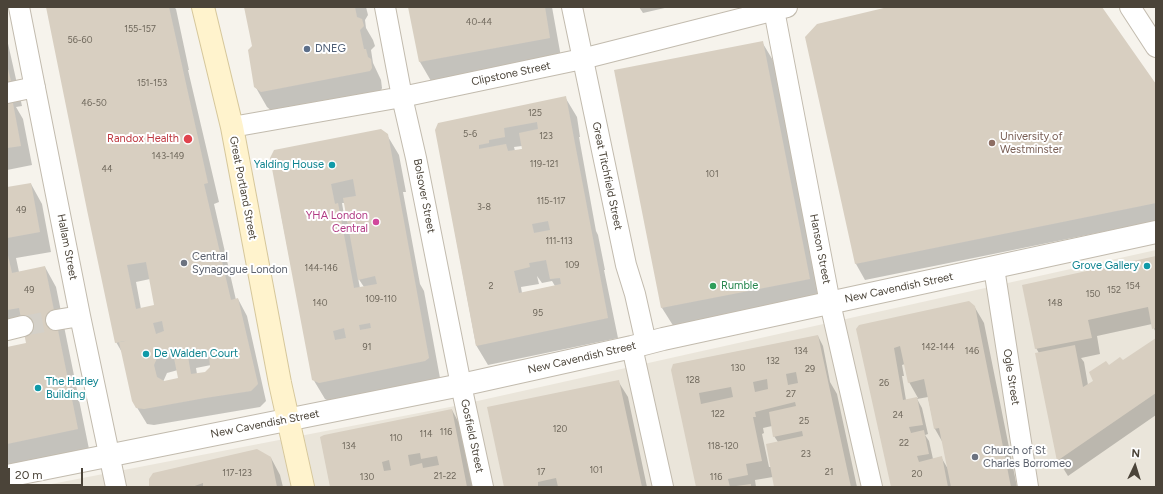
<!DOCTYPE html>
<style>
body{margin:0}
#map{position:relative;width:1163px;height:494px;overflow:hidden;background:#f6f3ec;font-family:Figtree,sans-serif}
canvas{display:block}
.frame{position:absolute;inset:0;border:8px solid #4b4439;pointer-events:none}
.north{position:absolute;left:1115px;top:446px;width:40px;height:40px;-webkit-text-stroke:3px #fff;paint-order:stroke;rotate:4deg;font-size:11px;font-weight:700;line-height:16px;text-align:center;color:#4b4439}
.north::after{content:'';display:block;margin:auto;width:14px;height:18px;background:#4b4439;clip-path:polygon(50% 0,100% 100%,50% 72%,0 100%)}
.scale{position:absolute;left:8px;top:468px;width:75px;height:18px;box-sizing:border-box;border:2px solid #4b4439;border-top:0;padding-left:5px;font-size:12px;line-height:14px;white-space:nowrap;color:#4b4439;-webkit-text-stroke:3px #fff;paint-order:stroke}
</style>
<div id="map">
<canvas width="1163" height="494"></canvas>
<div class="frame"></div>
<div class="north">N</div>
<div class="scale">20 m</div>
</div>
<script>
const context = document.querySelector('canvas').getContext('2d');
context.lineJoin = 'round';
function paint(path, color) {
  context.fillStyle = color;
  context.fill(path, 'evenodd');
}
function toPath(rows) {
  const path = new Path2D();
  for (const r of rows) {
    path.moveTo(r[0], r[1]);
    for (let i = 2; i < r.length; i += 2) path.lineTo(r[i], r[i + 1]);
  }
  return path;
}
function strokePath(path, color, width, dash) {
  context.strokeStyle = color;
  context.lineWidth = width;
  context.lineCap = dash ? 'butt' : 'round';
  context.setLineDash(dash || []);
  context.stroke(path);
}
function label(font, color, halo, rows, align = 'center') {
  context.font = font + ' Figtree,sans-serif';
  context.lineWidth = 4;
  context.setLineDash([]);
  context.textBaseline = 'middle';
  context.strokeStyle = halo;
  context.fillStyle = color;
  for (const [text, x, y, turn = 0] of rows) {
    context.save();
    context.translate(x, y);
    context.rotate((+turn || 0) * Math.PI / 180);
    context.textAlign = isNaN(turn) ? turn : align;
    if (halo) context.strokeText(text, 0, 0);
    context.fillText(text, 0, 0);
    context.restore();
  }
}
paint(toPath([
 [1156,250,1156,487,36,487,455,406]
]), '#eae5da');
paint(toPath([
 [47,7,174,7,176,9,189,70,188,70,219,202,214,204,236,300,238,299,247,316,266,401,260,407,154,425,147,424,133,401,123,354,116,342],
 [150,279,156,306,141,309,136,282],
 [211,365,211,367,205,373,197,374,196,368],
 [178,370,180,379,163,382,167,373],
 [245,7,366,7,368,15,365,20,366,28,373,40,375,46,371,50,373,63,381,80,382,88,381,91,273,112,267,107,255,86,253,46],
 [410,7,552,7,561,57,431,81,420,62],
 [639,7,669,7,643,13],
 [892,7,1101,7,1156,85,1156,221,865,280,856,264,806,37],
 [7,39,22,106,16,107,23,119,32,165,7,170],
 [762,42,774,62,821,298,674,327,662,308],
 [565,97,577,117,580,137,579,137,596,231,598,235,605,270,604,270,618,338,488,365,476,345,436,130],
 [522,146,523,149,515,151,514,147],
 [537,276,542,283,552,281,555,286,522,293,521,287,539,284],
 [387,135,399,155,406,192,403,192,420,284,424,291,440,378,331,402,325,399,313,379,281,214],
 [342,203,345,203,348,223,344,215],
 [358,278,364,287,360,288],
 [31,184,42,204,51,252,16,258,19,272,45,267,56,287,89,449,7,466,7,348,28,344,25,329,7,332,7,188],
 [1156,257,1156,333,1152,324,1097,336,1100,354,1081,358,1084,362,1088,385,1094,381,1108,366,1123,362,1156,339,1156,415,1068,476,1058,460,1037,354,1039,353,1036,348],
 [974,306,984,323,1017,487,892,487,857,329],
 [905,364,909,382,918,398,906,400,902,376,904,376,902,365],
 [928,397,935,429,943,443,948,469,941,457,933,459,929,441,925,435,928,434,922,408,917,399],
 [818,336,823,346,830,382,837,394,857,487,775,487,773,477,755,480,756,487,698,487,672,370],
 [772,426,774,436,778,442,771,467,769,467,762,434,764,433,763,428],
 [618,381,628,397,647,487,505,487],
 [452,410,461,427,473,487,331,487],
 [271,458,280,475,283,487,151,487]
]), '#0003');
paint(toPath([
 [46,7,169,7,208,183,204,184,231,300,238,298,258,384,251,391,205,398,144,409,136,408,132,401,119,342,130,340,115,343,87,210],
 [146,262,154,305,136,309,127,265],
 [162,321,164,331,156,334,153,323],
 [201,349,209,355,210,367,205,372,191,374,187,351],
 [173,353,178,378,164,381,157,377,154,365,158,356],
 [244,7,355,7,357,17,362,19,364,26,360,30,364,49,366,49,368,57,371,59,372,68,370,71,261,92,254,87,248,50,252,46],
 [408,7,545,7,550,38,419,62],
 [888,7,1102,7,1156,84,1156,203,855,264,805,37,817,24],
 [763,41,810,279,661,308,614,70],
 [7,65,13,89,7,90],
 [566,96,608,318,476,346,435,130,438,123],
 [537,122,538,129,519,133,522,149,508,151,506,144,479,149,479,145,489,143,489,140,505,137,504,128],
 [548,221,550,230,534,233,532,224],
 [546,260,550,279,560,278,561,284,519,293,514,271,530,267,529,263],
 [12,98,21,146,7,148,7,99],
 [381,129,388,134,429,358,425,361,319,383,312,380,270,158,274,150],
 [353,179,356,196,343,198,358,280,375,276,377,284,354,288,338,203,335,204,331,184],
 [370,323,371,328,360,330,359,325],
 [344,328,346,338,335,340,333,331],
 [31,183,40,232,7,238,7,187],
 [7,251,12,273,45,266,78,429,7,444,7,347,26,343,19,308,7,310],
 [1156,256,1156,328,1152,329,1148,307,1088,320,1092,338,1035,349,1022,285],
 [969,301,975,306,1011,487,951,487,939,428,934,429,924,379,908,383,900,346,894,348,903,400,917,397,923,425,909,427,911,433,924,430,929,454,917,456,919,462,942,456,948,487,891,487,856,329,859,325],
 [818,335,851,487,774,487,766,444,803,436,802,431,773,437,769,412,796,406,795,402,755,412,756,417,753,417,762,461,746,464,748,475,728,479,730,487,696,487,671,370,673,364],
 [796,372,798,383,788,385,786,374],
 [767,379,768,389,755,392,753,382],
 [731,387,733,397,701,404,699,393],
 [1156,338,1156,393,1057,461,1035,353,1075,345,1083,387,1093,381,1089,372,1106,361,1109,365,1120,357,1123,360],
 [619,380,642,487,558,487,556,478,538,482,538,487,504,487,487,407],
 [452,409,467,487,330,487,320,437,324,435],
 [420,453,421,459,437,456,439,465,423,468,422,463,410,466,408,455],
 [389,460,391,470,384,471,382,462],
 [257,449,271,457,277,487,203,487,203,483,192,487,149,487,149,479,153,473],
 [751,484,751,487,736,487,736,486]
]), '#d8cfc1');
strokePath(toPath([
 [23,326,56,320]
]), '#d4d0c8', 20, [20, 10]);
const minor = toPath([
 [19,7,80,316,116,487],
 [385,7,402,97,416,158,461,385,483,487],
 [572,7,626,265,635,294,646,343],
 [1130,7,1156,47],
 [774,10,830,303,872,487],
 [7,93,35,87],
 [232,127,402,97,582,59,787,7],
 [994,268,1028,487],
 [56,320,80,316],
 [7,330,23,326],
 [632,347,663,487]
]);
const tertiary = toPath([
 [7,476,461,385,632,347,663,339,1156,232]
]);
const secondary = toPath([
 [203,7,232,127,280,383,303,487]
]);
strokePath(minor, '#c2bbae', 22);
strokePath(tertiary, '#c2bbae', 24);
strokePath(secondary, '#d6c79b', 24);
strokePath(minor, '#fff', 20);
strokePath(tertiary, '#fff', 22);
strokePath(secondary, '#fff3cd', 22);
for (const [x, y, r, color] of [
 [307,49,4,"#5c6f8a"],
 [188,139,5,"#e0444e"],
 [992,143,4,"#8d6e63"],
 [332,165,4,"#0f9aa8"],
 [376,222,4,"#d1479c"],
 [184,263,4,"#6b7280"],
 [1147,266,4,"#0f9aa8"],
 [713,286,4,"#2e9e5b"],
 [146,354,4,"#0f9aa8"],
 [38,388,4,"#0f9aa8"],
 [975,457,4,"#6b7280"]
]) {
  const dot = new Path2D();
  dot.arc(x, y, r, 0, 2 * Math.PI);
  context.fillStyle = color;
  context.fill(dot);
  strokePath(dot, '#fff', 1.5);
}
label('9px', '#6e675b', null, [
 ["40-44",479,22],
 ["155-157",140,29],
 ["56-60",80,40],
 ["151-153",152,83],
 ["46-50",94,103],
 ["125",535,113],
 ["5-6",470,134],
 ["123",546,136],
 ["143-149",168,156],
 ["119-121",544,164],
 ["44",107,169],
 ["101",712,174],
 ["115-117",551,201],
 ["3-8",484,207],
 ["49",21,210],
 ["111-113",559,241],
 ["109",572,265],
 ["144-146",321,268],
 ["2",491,286],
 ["154",1133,286],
 ["49",29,290],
 ["152",1114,290],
 ["150",1093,294],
 ["109-110",381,299],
 ["140",320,303],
 ["148",1055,303],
 ["95",538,313],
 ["91",367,347],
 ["142-144",938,347],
 ["134",801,351],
 ["146",972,351],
 ["132",773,361],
 ["130",738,368],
 ["29",810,369],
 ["128",693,380],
 ["26",884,383],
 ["27",791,394],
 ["122",718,414],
 ["24",898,415],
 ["25",804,421],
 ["120",560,429],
 ["116",446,432],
 ["114",426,434],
 ["110",396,438],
 ["22",904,443],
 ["134",349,446],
 ["118-120",723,446],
 ["23",806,454],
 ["101",596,470],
 ["17",541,472],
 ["21",829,472],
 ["117-123",237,473],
 ["20",917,474],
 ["21-22",445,476],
 ["130",367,477],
 ["116",716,477]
]);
label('11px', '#4e5e75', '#fff', [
 ["DNEG",315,49]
], 'left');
label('11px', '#4b4439', '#fff', [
 ["Clipstone Street",511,74,-12],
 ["Great Titchfield Street",607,176,78],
 ["Great Portland Street",243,188,79],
 ["Bolsover Street",424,196,79],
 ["Hallam Street",67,247,79],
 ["Hanson Street",820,249,79],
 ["New Cavendish Street",899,288,-12],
 ["New Cavendish Street",582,358,-13],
 ["Ogle Street",1011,377,81],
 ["New Cavendish Street",265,424,-11],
 ["Gosfield Street",472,436,78]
]);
label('11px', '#785e54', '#fff', [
 ["University of",1000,137],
 ["Westminster",1000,150]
], 'left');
label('11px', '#be3a42', '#fff', [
 ["Randox Health",179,139]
], 'right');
label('11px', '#0d838f', '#fff', [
 ["Yalding House",324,165],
 ["Grove Gallery",1139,266],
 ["De Walden Court",154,354,"left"],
 ["The Harley",46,382,"left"],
 ["Building",46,395,"left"]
], 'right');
label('11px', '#b23c85', '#fff', [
 ["YHA London",368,216],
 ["Central",368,229]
], 'right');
label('11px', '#5b616d', '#fff', [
 ["Central",192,257],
 ["Synagogue London",192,270],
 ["Church of St",983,451],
 ["Charles Borromeo",983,464]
], 'left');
label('11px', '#27864d', '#fff', [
 ["Rumble",721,286]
], 'left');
</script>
